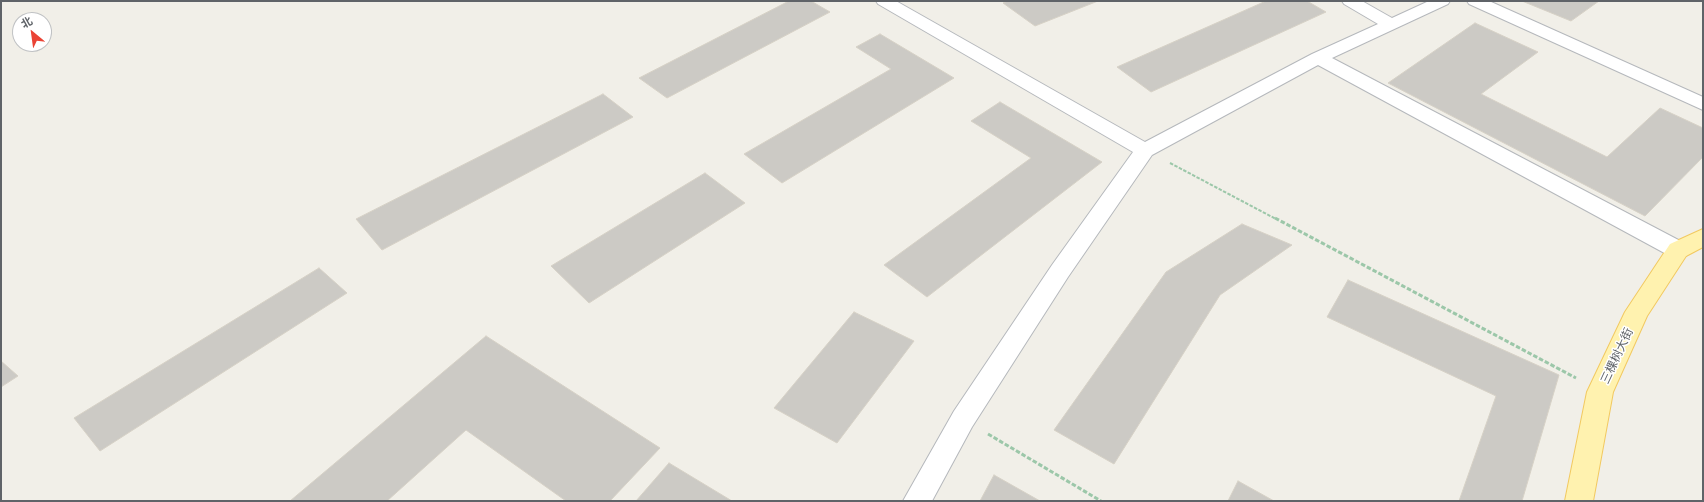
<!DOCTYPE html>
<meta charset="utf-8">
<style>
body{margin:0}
#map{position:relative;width:1704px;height:502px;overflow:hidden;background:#f1efe8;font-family:"Public Sans","Noto Sans SC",sans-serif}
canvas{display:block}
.frame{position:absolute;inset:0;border:2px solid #5f6368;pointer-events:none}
.north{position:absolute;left:12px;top:12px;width:40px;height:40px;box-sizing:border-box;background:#fff;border:1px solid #bfc1c3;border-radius:50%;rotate:331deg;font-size:11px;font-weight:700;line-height:16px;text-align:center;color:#5f6368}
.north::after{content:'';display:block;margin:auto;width:14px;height:18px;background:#ea4335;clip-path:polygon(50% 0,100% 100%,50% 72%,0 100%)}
</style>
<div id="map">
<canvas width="1704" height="502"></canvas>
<div class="frame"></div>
<div class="north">北</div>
</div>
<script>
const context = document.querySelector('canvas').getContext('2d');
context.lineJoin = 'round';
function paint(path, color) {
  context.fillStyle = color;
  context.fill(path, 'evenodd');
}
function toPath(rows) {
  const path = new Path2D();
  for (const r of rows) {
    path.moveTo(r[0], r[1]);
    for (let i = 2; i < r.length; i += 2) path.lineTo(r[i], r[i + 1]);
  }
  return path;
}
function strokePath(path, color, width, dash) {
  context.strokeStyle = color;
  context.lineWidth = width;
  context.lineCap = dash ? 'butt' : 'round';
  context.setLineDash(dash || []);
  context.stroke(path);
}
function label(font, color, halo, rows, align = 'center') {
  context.font = font + ' "Public Sans","Noto Sans SC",sans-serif';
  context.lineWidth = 3;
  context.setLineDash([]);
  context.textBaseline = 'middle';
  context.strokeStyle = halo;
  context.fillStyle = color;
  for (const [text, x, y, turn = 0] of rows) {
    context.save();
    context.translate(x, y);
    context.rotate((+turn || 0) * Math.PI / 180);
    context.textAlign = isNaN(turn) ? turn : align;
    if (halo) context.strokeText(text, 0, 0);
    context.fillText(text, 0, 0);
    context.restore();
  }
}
const building = toPath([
 [789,1,811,1,830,12,667,98,639,78,789,1],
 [1008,1,1098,1,1035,26,1003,3,1008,1],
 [1266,1,1307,1,1326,12,1151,92,1117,67,1266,1],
 [1522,1,1599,1,1571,21,1522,1],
 [1475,23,1538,52,1481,94,1607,157,1660,108,1703,128,1703,157,1645,216,1388,83,1475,23],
 [880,34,954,78,782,183,744,154,891,69,856,47,880,34],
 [603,94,633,117,382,250,356,219,603,94],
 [1000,102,1102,162,927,297,884,265,1031,158,971,121,1000,102],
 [705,173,745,203,589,303,551,266,705,173],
 [1242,224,1292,245,1220,295,1114,464,1054,430,1166,272,1242,224],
 [319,268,347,293,100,451,74,418,319,268],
 [1348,280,1559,375,1522,501,1459,501,1496,396,1327,317,1348,280],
 [854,312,914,341,837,443,774,408,854,312],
 [486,336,660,448,610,501,566,501,466,430,387,501,290,501,486,336],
 [1,361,18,376,1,387,1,361],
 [669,463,732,501,636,501,669,463],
 [994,475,1040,501,980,501,994,475],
 [1238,481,1274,501,1228,501,1238,481]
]);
paint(building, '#cccac5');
strokePath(building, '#d6d1c6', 1);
const minor = toPath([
 [876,1,896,1,1145,142,1312,54,1378,24,1344,4,1342,1,1362,1,1392,18,1429,1,1450,1,1448,4,1332,58,1686,244,1689,250,1686,256,1678,258,1670,256,1318,65,1152,155,1068,277,972,427,932,501,903,501,954,411,1052,265,1133,152,878,4,876,1],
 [1467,1,1489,1,1703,97,1703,110,1469,4,1467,1]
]);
const major = toPath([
 [1703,229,1703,247,1686,256,1647,316,1613,392,1593,501,1565,501,1587,392,1625,312,1670,244,1703,229]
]);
strokePath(minor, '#b5b8bc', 2);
strokePath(major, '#f2c960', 2);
strokePath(toPath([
 [1170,163,1276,219]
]), '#9cc7a9', 2, [3.5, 1.5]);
strokePath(toPath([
 [1275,218,1576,378],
 [988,434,1101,501]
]), '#9cc7a9', 3, [4.5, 2]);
paint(minor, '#fff');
paint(major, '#fff2af');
label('12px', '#5f6368', '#fff', [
 ["三棵树大街",1617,356,-65]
]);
</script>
